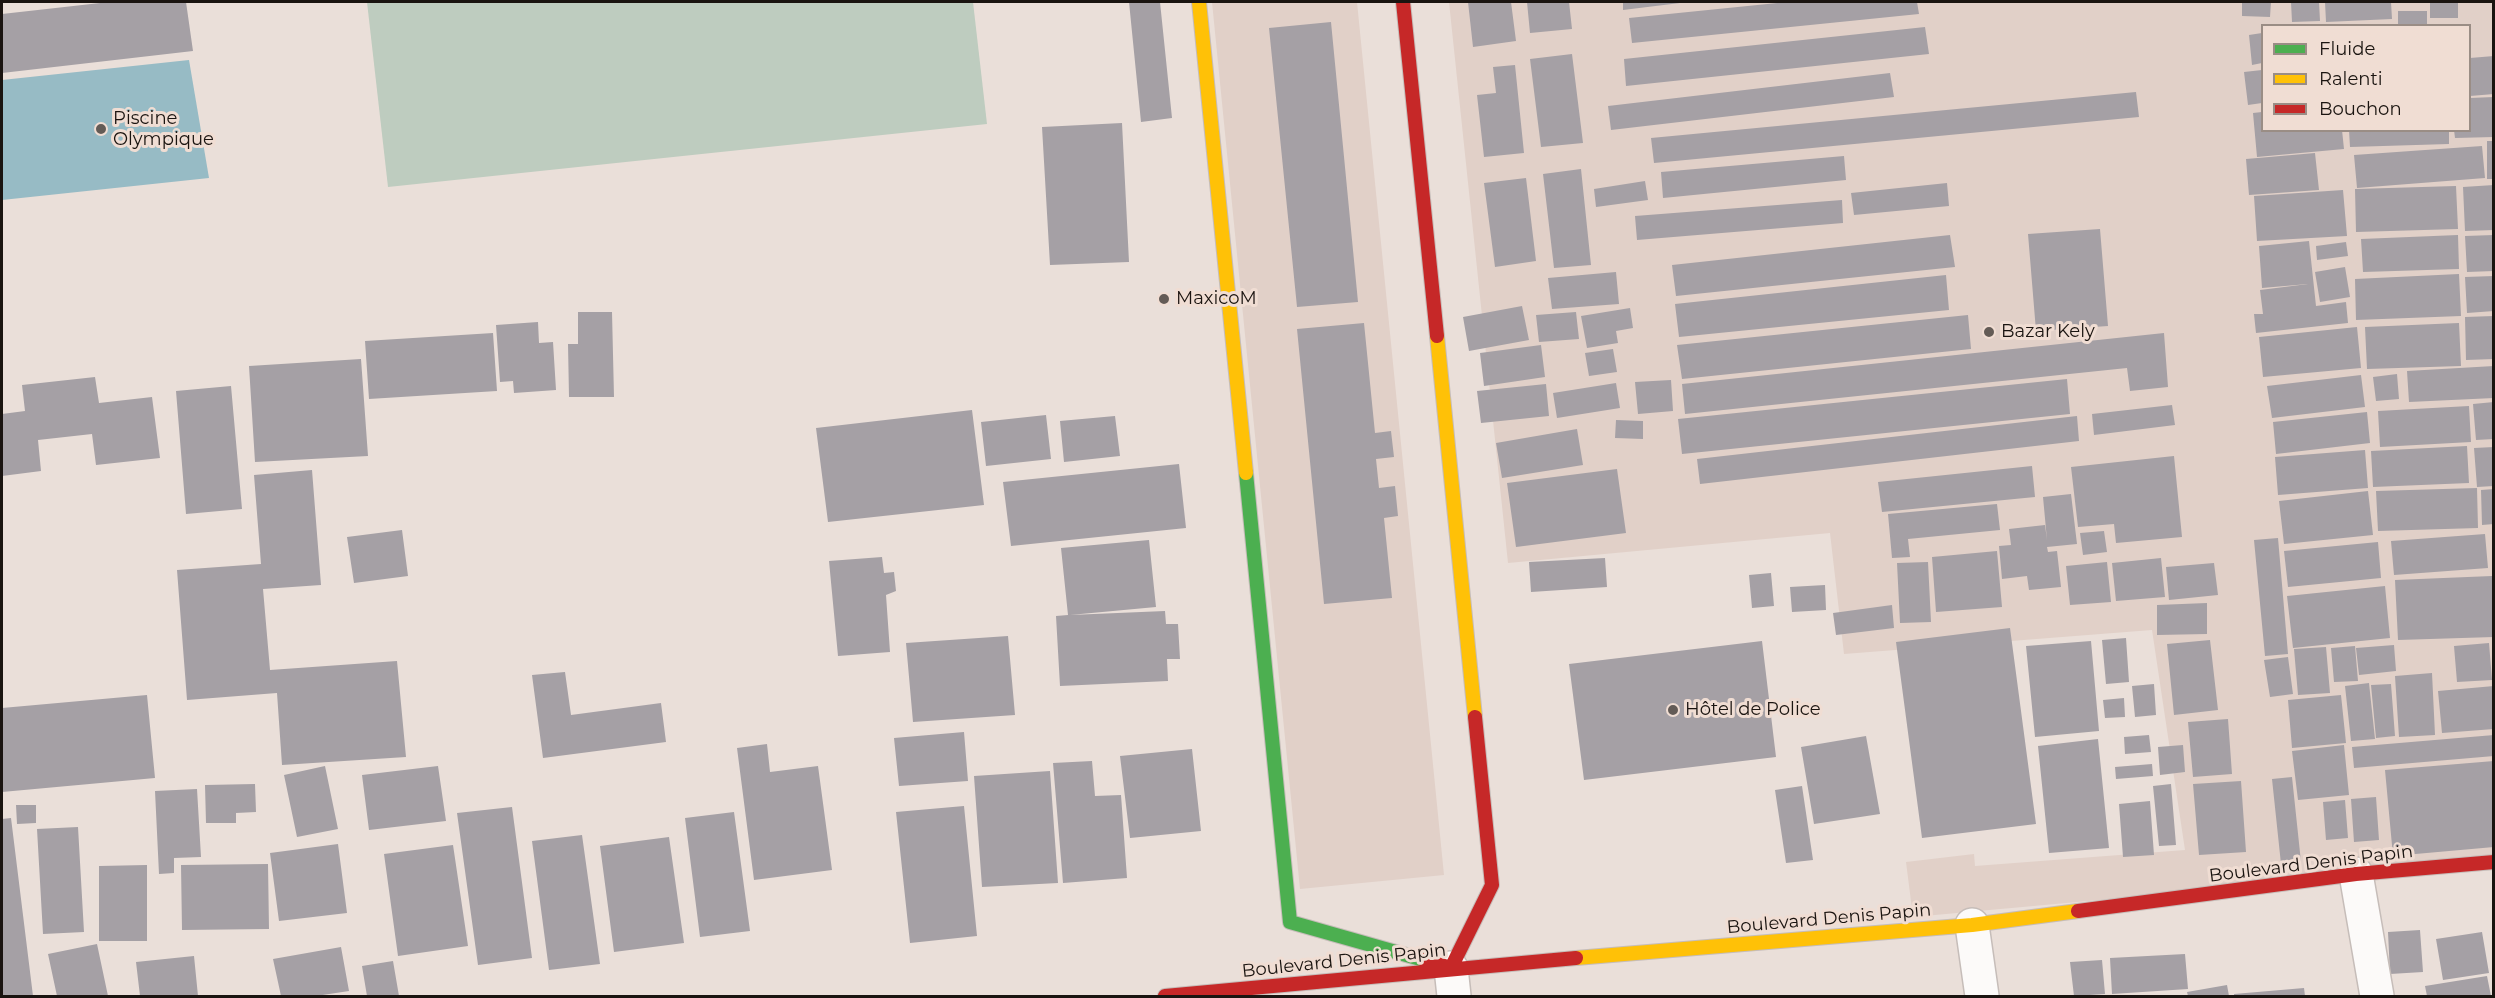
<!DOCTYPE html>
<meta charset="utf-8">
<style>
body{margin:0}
#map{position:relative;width:2495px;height:998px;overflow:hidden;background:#eadfd9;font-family:Montserrat,sans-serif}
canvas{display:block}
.frame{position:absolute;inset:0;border:3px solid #1a1410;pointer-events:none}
.legend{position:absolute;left:2261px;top:24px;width:210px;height:108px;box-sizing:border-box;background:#f0ddd3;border:2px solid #9a8d85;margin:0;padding:8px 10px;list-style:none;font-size:18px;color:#1a1410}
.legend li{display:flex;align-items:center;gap:12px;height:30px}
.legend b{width:30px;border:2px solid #9a8d85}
</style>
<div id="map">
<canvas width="2495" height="998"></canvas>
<div class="frame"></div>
<ul class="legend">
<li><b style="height:8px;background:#4caf50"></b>Fluide</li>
<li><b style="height:8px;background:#ffc107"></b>Ralenti</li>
<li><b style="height:8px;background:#c62828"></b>Bouchon</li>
</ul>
</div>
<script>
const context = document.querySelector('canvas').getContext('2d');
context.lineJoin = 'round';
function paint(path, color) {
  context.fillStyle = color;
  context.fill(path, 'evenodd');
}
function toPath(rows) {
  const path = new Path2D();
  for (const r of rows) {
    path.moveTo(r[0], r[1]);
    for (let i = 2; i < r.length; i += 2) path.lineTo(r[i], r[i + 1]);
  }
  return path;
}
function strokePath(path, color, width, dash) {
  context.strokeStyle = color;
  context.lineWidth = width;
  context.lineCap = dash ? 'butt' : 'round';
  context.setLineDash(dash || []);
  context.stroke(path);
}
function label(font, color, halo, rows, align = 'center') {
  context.font = font + ' Montserrat,sans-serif';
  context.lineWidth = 6;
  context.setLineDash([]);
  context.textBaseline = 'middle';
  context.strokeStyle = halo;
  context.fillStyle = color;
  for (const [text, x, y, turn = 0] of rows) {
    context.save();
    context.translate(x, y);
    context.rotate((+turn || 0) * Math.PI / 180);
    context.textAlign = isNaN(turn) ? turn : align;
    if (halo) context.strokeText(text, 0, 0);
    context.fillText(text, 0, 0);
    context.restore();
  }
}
paint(toPath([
 [1212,2,1357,2,1444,875,1300,889],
 [1449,2,2493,2,2493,864,1913,917,1906,862,1974,854,1975,866,2185,850,2152,630,1844,654,1830,533,1508,563],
 [2262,26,2470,26,2470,130,2262,130]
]), '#e1d0c8');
paint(toPath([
 [367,2,973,2,987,124,388,187]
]), '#beccbf');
paint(toPath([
 [189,60,209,178,2,200,2,80]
]), '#97bbc5');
paint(toPath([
 [109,2,186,2,193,51,2,73,2,14],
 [1129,2,1160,2,1172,118,1141,122],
 [1468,2,1511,2,1516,41,1473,47],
 [1527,2,1569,2,1572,29,1530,33],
 [1623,2,1680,2,1680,3,1623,10],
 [1787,2,1917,2,1919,14,1632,43,1629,18],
 [2242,2,2271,2,2270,17,2242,16],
 [2291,2,2319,2,2320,21,2292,22],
 [2325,2,2391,2,2392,19,2326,22],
 [2430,2,2458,2,2458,18,2430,18],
 [2398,11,2427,11,2427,26,2398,26],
 [1331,22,1358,302,1297,307,1269,28],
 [1925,27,1929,54,1626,86,1624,59],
 [2262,33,2262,63,2252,65,2249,35],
 [1572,54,1583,143,1541,147,1530,59],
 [2494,56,2494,94,2470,96,2470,58],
 [1515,65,1524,153,1484,157,1477,95,1496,93,1493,67],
 [2262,70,2262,103,2248,105,2244,72],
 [1890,73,1894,97,1611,130,1608,106],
 [2136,92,2139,117,1654,163,1651,138],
 [2494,97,2494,137,2455,138,2454,130,2470,130,2470,98],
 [2262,112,2262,130,2342,130,2344,149,2257,157,2253,113],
 [1122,123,1129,262,1050,265,1042,127],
 [2349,130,2449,130,2449,144,2350,147],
 [2487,141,2494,141,2494,179,2487,179],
 [2482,146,2485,178,2357,188,2354,155],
 [2315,153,2319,190,2249,195,2246,159],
 [1844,156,1846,180,1663,198,1661,172],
 [1581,169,1591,265,1554,268,1543,174],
 [1526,178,1536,261,1495,267,1484,183],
 [1645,181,1648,200,1596,207,1594,189],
 [1947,183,1949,206,1854,215,1851,193],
 [2494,185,2494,230,2465,231,2463,187],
 [2456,186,2458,229,2356,232,2355,189],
 [2343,190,2347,236,2257,241,2254,196],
 [1842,200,1843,223,1637,240,1635,216],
 [2100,229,2108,326,2036,331,2028,234],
 [1950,235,1955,267,1676,296,1672,265],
 [2458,235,2459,269,2363,272,2361,239],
 [2494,235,2494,271,2467,272,2465,236],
 [2309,241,2316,306,2346,302,2348,323,2256,333,2254,314,2263,314,2260,290,2308,284,2262,288,2259,246],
 [2346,242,2348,256,2317,260,2316,246],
 [2345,267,2350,297,2320,302,2315,272],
 [1616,272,1619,304,1552,309,1548,278],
 [2459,274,2461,316,2356,320,2355,279],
 [1946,275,1949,310,1679,337,1675,304],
 [2494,276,2494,311,2467,313,2465,277],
 [1522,306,1529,340,1469,351,1463,317],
 [1630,308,1633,328,1616,331,1618,343,1587,348,1581,316],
 [578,312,612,312,614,397,569,397,568,344,578,344],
 [1576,312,1579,339,1539,342,1536,315],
 [1968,315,1971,349,1682,379,1677,345],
 [2494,316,2494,359,2466,360,2465,317],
 [538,322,539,343,553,342,556,390,514,393,513,381,500,382,496,325],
 [1364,323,1375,433,1391,431,1394,457,1376,459,1379,488,1395,486,1398,516,1384,518,1392,598,1324,604,1297,329],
 [2459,323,2461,366,2367,369,2365,327],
 [2357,327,2361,368,2263,377,2259,337],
 [493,333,497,391,369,399,365,341],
 [2164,333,2168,387,2130,391,2127,368,1685,414,1682,384],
 [1541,345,1545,377,1484,386,1480,353],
 [1613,349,1617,372,1589,376,1585,353],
 [361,359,368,456,255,462,249,366],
 [2494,366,2494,398,2409,402,2407,371],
 [2397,374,2399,399,2376,401,2373,377],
 [2361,375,2365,407,2272,418,2267,386],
 [95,377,99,403,152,397,160,458,96,465,92,434,38,440,41,471,2,476,2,414,25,411,22,385],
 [2067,379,2070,414,1682,454,1678,419],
 [1671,380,1673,411,1638,414,1635,382],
 [1616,383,1620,408,1557,418,1553,393],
 [1546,384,1549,416,1481,423,1477,391],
 [231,386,242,509,186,514,176,391],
 [2494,402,2494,439,2476,440,2473,404],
 [2172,405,2175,425,2094,435,2092,414],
 [2469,406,2471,442,2380,447,2378,411],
 [972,410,984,505,828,522,816,428],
 [2367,412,2370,443,2276,454,2273,422],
 [1046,415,1051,459,986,466,981,422],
 [1115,416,1120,456,1064,462,1060,421],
 [2077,416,2079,441,1700,484,1697,459],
 [1616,420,1643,421,1643,439,1615,438],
 [1577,429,1583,465,1502,478,1496,443],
 [2467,446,2469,483,2373,487,2371,451],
 [2494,447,2494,486,2477,487,2474,448],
 [2365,450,2368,488,2278,495,2275,457],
 [2174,456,2182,537,2116,543,2114,524,2078,527,2071,467],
 [1179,464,1186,528,1011,546,1003,482],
 [2032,466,2035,497,1882,512,1878,482],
 [1617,469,1626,533,1516,547,1507,483],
 [312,470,321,585,263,589,270,670,397,661,406,757,282,765,277,693,187,700,177,570,261,564,254,475],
 [2477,488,2478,528,2378,531,2376,491],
 [2494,489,2494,524,2482,525,2481,490],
 [2368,491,2373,535,2284,544,2279,501],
 [2071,494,2077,544,2047,547,2048,552,2057,551,2061,587,2029,590,2027,576,2002,579,1999,546,2011,545,2009,529,2045,525,2047,540,2043,497],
 [1997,504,2000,530,1908,539,1910,557,1892,558,1888,514],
 [402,530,408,576,354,583,347,537],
 [2104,531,2107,552,2083,555,2080,533],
 [2485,534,2488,568,2394,575,2391,541],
 [2278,538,2288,654,2265,656,2254,540],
 [1149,540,1156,607,1070,615,1165,611,1166,624,1178,624,1180,659,1167,659,1168,681,1060,686,1056,616,1068,615,1061,548],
 [2378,542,2381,578,2288,587,2284,551],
 [1997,551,2002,607,1936,612,1932,557],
 [882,557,884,573,894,572,896,591,886,595,890,652,838,656,829,561],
 [1605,558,1607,587,1531,592,1529,562],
 [2161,558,2165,597,2116,601,2112,563],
 [1928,562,1931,622,1900,623,1897,563],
 [2107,562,2111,602,2070,605,2066,566],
 [2214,563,2218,595,2169,600,2166,567],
 [1771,573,1774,606,1752,608,1749,575],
 [2492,576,2494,637,2398,640,2395,580],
 [1825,585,1826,610,1792,612,1790,587],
 [2385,586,2390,638,2293,648,2287,596],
 [2207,603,2207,634,2157,635,2157,605],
 [1892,605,1894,628,1836,635,1833,613],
 [2010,628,2036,824,1922,838,1896,642],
 [1008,636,1015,715,913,722,906,643],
 [2126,638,2129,682,2106,684,2102,640],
 [2210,640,2218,710,2174,715,2167,644],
 [1762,641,1776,757,1584,780,1569,664],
 [2091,641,2099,731,2035,737,2026,646],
 [2489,643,2492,680,2457,682,2454,646],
 [2394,645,2396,671,2359,675,2356,648],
 [2355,646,2358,681,2334,682,2331,648],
 [2326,647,2330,693,2298,695,2294,649],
 [2288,657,2293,694,2270,697,2264,660],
 [565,672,571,715,661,703,666,742,543,758,532,675],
 [2432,673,2435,735,2399,737,2395,676],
 [2369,683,2375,739,2351,741,2345,686],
 [2154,684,2156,715,2135,717,2132,686],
 [2391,684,2395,736,2376,738,2371,685],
 [2494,686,2494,729,2442,733,2438,691],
 [147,695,155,778,2,792,2,708],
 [2341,695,2346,743,2292,748,2288,700],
 [2124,698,2125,717,2105,718,2103,700],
 [2228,719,2232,774,2193,777,2188,722],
 [964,732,968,781,899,786,894,738],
 [2149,735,2151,752,2125,754,2124,737],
 [2494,735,2494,756,2354,768,2352,747],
 [1866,736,1880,814,1814,824,1801,747],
 [2098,739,2109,848,2049,853,2038,746],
 [767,744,770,772,818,766,832,870,754,880,737,748],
 [2183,745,2185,772,2160,775,2158,747],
 [2344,745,2349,795,2298,800,2292,751],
 [1192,749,1201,831,1130,838,1120,756],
 [1092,761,1095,796,1121,795,1127,878,1063,883,1053,763],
 [2494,761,2494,847,2393,856,2385,770],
 [2152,764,2153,776,2116,779,2115,767],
 [325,766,338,829,297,837,284,775],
 [438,766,446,821,369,830,362,775],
 [1050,771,1058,883,982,887,974,776],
 [2292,777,2301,862,2281,864,2272,779],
 [2241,781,2246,852,2199,855,2193,784],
 [255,784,256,812,236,813,236,823,206,823,205,785],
 [2171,784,2176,845,2159,846,2153,786],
 [1802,786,1813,860,1786,863,1775,790],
 [197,789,201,857,174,858,174,873,159,874,155,791],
 [2376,797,2379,840,2354,842,2351,799],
 [2345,800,2348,838,2326,840,2323,802],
 [2150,801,2154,855,2123,857,2119,804],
 [16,805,36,805,36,823,17,824],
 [964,806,977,936,910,943,896,812],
 [512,807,532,958,478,965,457,813],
 [734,812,750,931,700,937,685,818],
 [11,818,33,996,2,996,2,819],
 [78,827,84,932,43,934,37,829],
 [582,835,600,964,549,970,532,841],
 [669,837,684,943,614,952,600,846],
 [338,844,347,913,279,921,270,853],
 [453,845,468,946,398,956,384,854],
 [268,864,269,929,182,930,181,865],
 [147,865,147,941,99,941,99,866],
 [2420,930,2423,972,2390,974,2388,932],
 [2482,932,2489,973,2443,980,2436,939],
 [97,944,108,996,57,996,48,954],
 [341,947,349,991,316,996,281,996,273,959],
 [2185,954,2188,989,2112,994,2110,958],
 [194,956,198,996,140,996,136,962],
 [2102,960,2105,994,2074,996,2070,962],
 [393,961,399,996,367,996,362,966],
 [2487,976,2491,996,2427,996,2425,986],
 [2227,985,2229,996,2188,996,2187,992],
 [2304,988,2305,996,2234,996,2234,994]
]), '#a5a0a5');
const street = toPath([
 [2356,874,2377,996],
 [1972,925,1982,996],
 [1451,968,1454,996]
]);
const fast = toPath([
 [1246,473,1290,922,1424,960]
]);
const slow = toPath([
 [1199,2,1246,473],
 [1437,336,1475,717],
 [1576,958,1972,925,2078,911]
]);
const jam = toPath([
 [1403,2,1437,336],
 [2078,911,2356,874,2494,862],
 [1424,960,1451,968,1492,885,1475,717],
 [1165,996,1576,958]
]);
strokePath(street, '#c6bdb9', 36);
strokePath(fast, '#c6bdb9', 16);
strokePath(slow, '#c6bdb9', 16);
strokePath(jam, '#c6bdb9', 16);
strokePath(street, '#fcfaf9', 33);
strokePath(fast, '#4caf50', 14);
strokePath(slow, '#ffc107', 14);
strokePath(jam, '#c62828', 14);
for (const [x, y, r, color] of [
 [101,129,6,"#635b56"],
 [1164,299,6,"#635b56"],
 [1989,332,6,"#635b56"],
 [1673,710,6,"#635b56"]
]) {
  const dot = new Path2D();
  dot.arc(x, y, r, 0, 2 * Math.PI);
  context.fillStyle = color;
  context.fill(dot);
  strokePath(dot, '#f0ddd3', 2);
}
label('18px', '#1a1410', '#f0ddd3', [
 ["Piscine",113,119],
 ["Olympique",113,140],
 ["MaxicoM",1176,299],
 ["Bazar Kely",2001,332],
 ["Hôtel de Police",1685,710]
], 'left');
label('18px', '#1a1410', '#f0ddd3', [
 ["Boulevard Denis Papin",2311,864,-7],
 ["Boulevard Denis Papin",1829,919,-5],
 ["Boulevard Denis Papin",1344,961,-6]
]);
</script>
